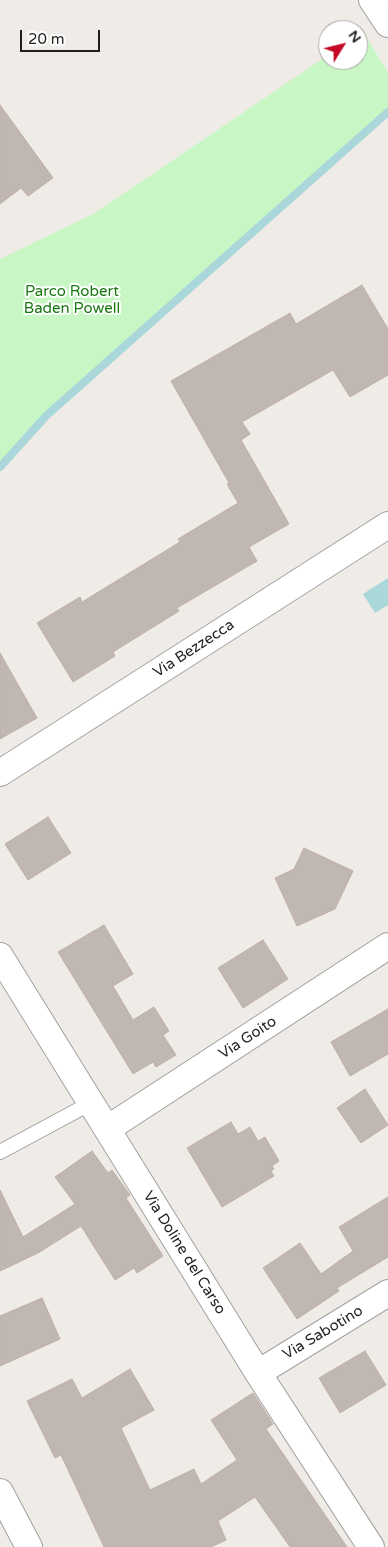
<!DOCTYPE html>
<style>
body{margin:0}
#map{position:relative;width:388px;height:1547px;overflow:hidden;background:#efebe6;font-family:"Varela Round",sans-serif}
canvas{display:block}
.north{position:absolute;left:318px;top:20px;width:50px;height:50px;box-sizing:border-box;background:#fff;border:1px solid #a5a5a5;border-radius:50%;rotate:54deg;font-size:14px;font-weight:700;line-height:20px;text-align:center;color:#1f1f1f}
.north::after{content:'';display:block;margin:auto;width:18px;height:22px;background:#c30b27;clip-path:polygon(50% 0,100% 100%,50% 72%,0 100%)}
.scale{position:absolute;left:20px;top:30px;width:80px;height:22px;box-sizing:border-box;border:2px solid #1f1f1f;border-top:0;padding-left:6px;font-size:15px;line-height:18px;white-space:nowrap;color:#1f1f1f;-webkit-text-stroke:4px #fff;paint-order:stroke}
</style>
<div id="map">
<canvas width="388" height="1547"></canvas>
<div class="north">N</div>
<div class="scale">20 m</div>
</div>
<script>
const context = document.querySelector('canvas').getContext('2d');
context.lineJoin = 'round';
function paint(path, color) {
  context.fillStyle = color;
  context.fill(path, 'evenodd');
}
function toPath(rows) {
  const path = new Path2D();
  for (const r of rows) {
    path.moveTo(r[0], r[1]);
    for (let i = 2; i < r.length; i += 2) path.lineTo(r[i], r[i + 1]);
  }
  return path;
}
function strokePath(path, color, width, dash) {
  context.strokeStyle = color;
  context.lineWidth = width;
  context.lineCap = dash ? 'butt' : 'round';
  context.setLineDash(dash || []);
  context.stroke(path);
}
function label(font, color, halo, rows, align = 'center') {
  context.font = font + ' "Varela Round",sans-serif';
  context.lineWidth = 4;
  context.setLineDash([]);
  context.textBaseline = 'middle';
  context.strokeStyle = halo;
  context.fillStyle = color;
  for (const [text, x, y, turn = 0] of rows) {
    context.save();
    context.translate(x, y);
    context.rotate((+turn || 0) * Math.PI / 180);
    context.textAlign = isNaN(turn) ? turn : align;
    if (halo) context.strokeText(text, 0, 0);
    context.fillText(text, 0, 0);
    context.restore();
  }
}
paint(toPath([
 [363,31,388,73,388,112,306,182,46,416,0,469,0,259,95,213,328,55,328,60,358,60,358,35]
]), '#c9f6c5');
paint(toPath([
 [388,578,388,605,375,613,363,594]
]), '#a9d7da');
strokePath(toPath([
 [0,467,46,416,388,112]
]), '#a9d7da', 8);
const building = toPath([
 [0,105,53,178,28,196,21,188,0,204,0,105],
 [362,285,388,329,388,375,350,397,333,370,242,422,250,434,241,440,289,524,249,547,257,561,177,608,179,611,113,652,115,656,73,682,37,623,80,597,82,602,180,542,178,539,238,503,227,484,229,483,171,381,290,313,296,324,362,285],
 [0,653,37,718,0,739,0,653],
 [48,817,71,853,28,880,5,844,48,817],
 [304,848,353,871,335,909,297,926,275,878,294,869,304,848],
 [104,925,133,974,113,986,133,1020,154,1007,169,1031,163,1035,176,1055,156,1067,153,1062,133,1074,58,952,104,925],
 [263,940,288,979,243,1008,218,968,263,940],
 [388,1009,388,1054,350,1076,331,1042,388,1009],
 [365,1089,388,1125,361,1143,337,1108,365,1089],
 [231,1122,238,1134,250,1127,258,1141,265,1137,279,1161,272,1166,274,1169,271,1171,274,1176,222,1207,187,1148,231,1122],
 [92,1151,108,1173,112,1170,130,1195,126,1198,163,1256,137,1273,134,1268,115,1280,81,1226,38,1253,0,1271,0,1190,23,1237,75,1204,55,1177,92,1151],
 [388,1197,388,1257,337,1288,339,1291,297,1319,263,1268,300,1243,321,1274,353,1251,339,1227,388,1197],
 [42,1298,60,1339,0,1366,0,1316,42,1298],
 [365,1351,386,1385,340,1413,319,1378,365,1351],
 [130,1369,154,1410,121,1428,150,1490,194,1469,201,1484,237,1460,211,1420,253,1393,273,1424,266,1429,347,1547,290,1547,255,1497,218,1521,226,1540,211,1547,104,1547,61,1455,55,1458,27,1401,72,1379,82,1398,130,1369]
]);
paint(building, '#c0b6b2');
strokePath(building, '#c0afa9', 1);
const lane = toPath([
 [0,1152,91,1103]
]);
const street = toPath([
 [372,0,388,24],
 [0,773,388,525],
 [0,956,258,1373,371,1547],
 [107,1129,388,946],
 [258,1373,388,1293],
 [0,1492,29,1547]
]);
strokePath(lane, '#a0a0a0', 16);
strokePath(street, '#a0a0a0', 28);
strokePath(lane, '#fff', 14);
strokePath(street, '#fff', 26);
label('15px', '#197812', '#fff', [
 ["Parco Robert",72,292],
 ["Baden Powell",72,309]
]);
label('15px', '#1f1f1f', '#fff', [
 ["Via Bezzecca",194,649,-33],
 ["Via Goito",248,1038,-33],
 ["Via Doline del Carso",184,1253,58],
 ["Via Sabotino",323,1333,-31]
]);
</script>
